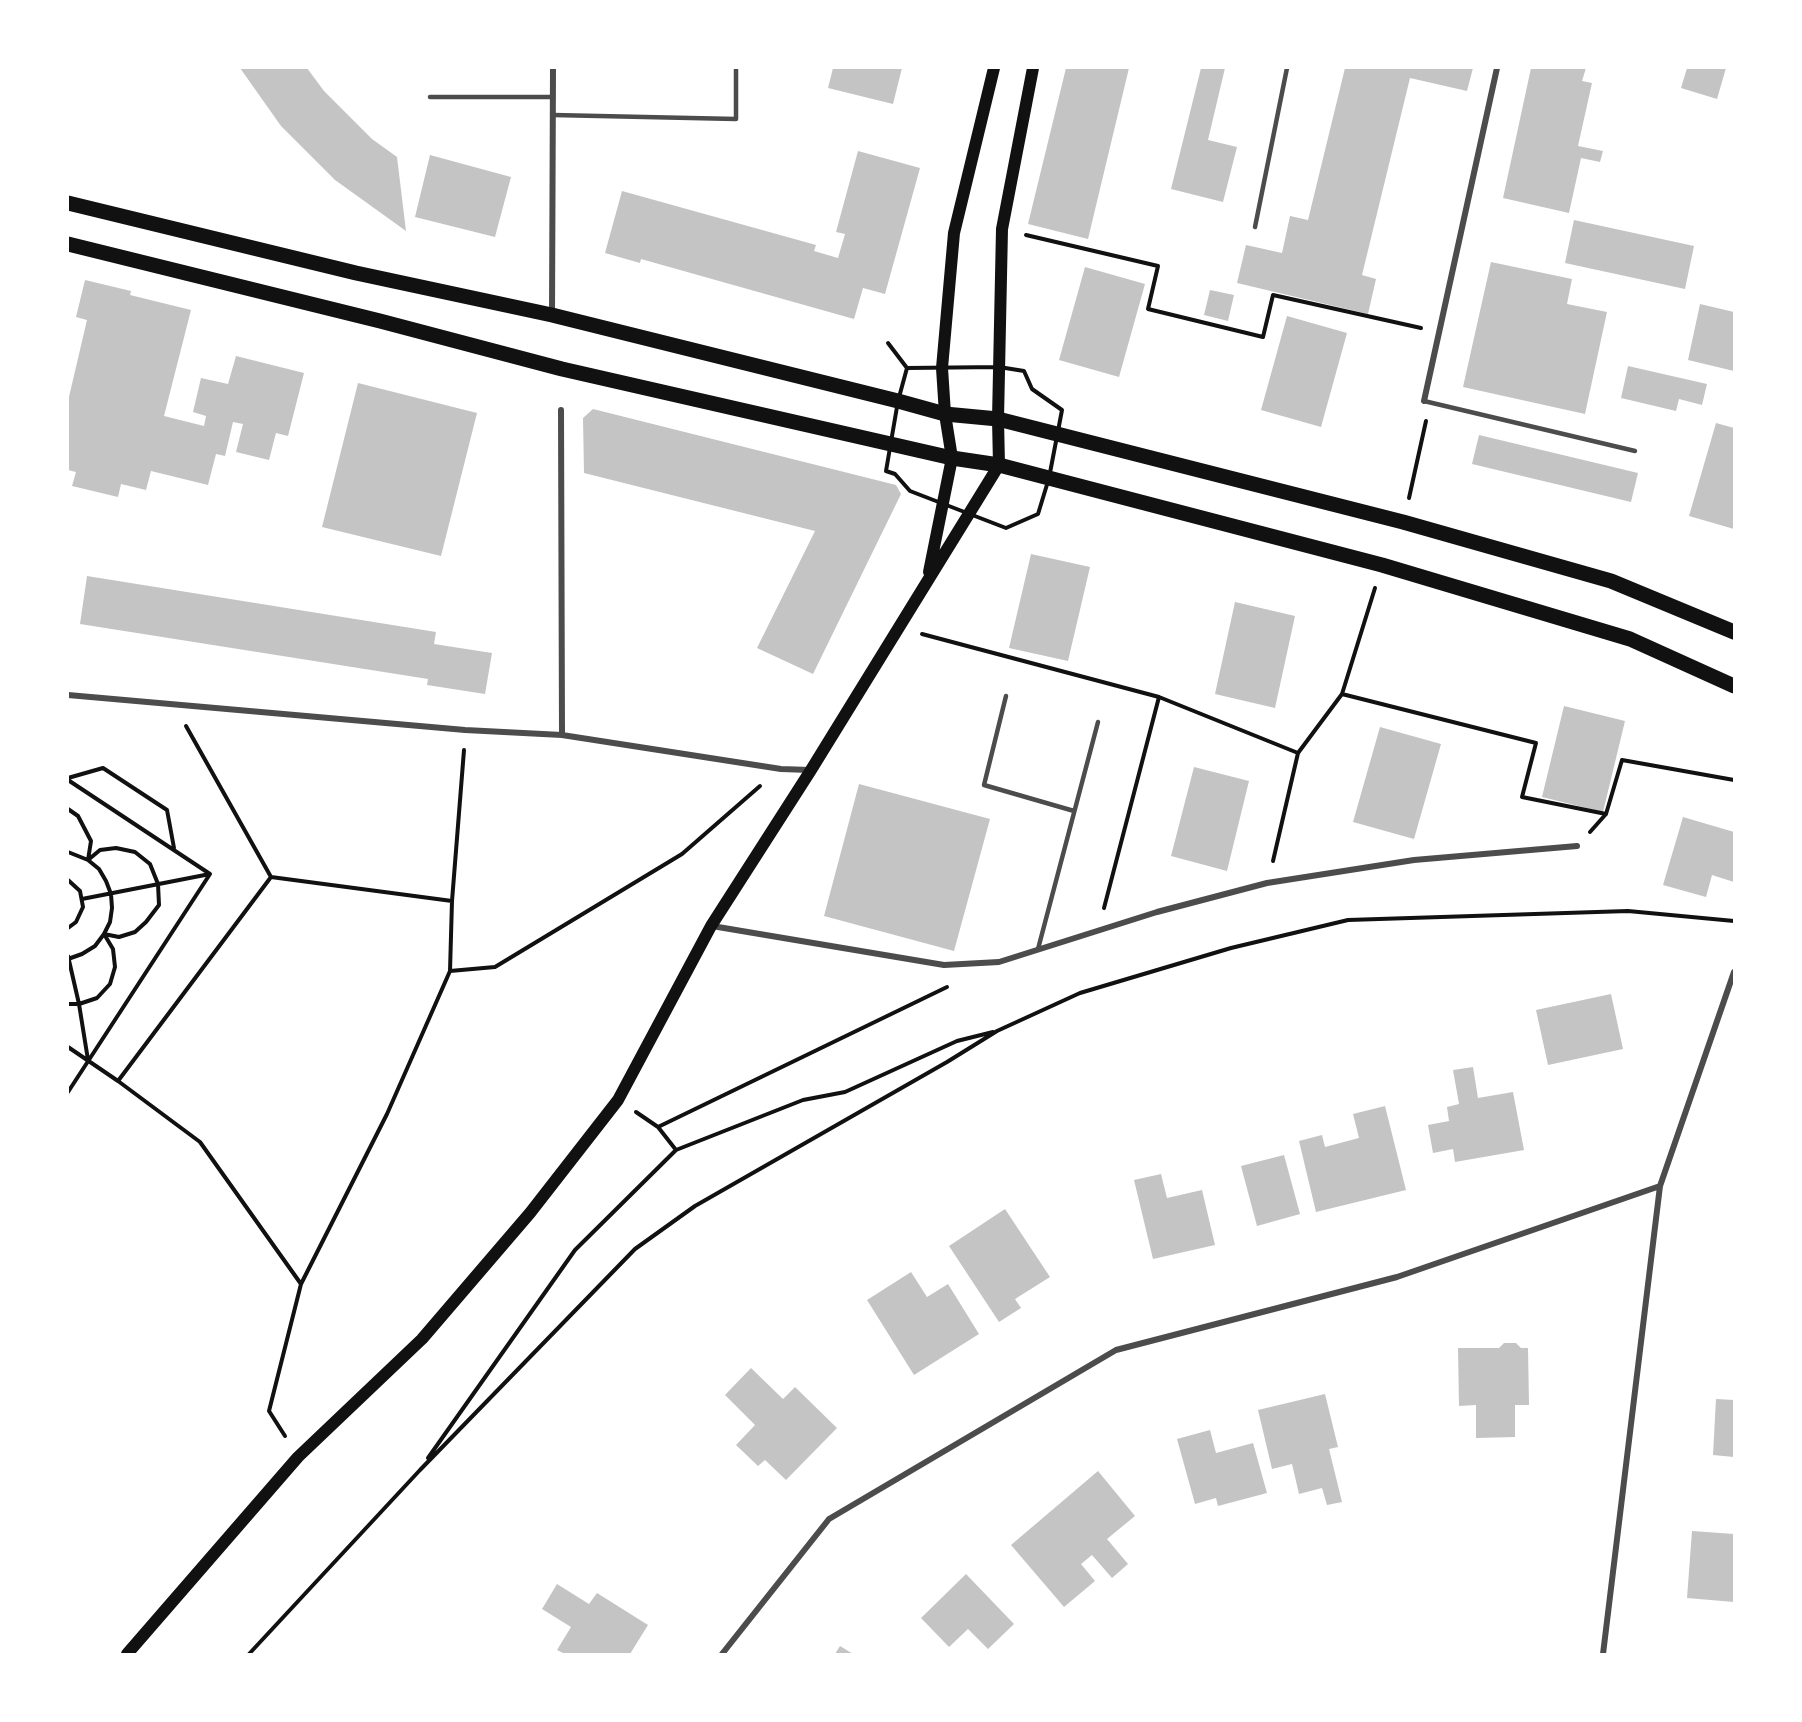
<!DOCTYPE html>
<style>
body{margin:0}
#map{position:relative;width:1802px;height:1722px;overflow:hidden;background:#fff;font-family:"Roboto Condensed",sans-serif}
canvas{display:block}
.frame{position:absolute;inset:0;border:69px solid #fff;pointer-events:none}
</style>
<div id="map">
<canvas width="1802" height="1722"></canvas>
<div class="frame"></div>
</div>
<script>
const context = document.querySelector('canvas').getContext('2d');
context.lineJoin = 'round';
function paint(path, color) {
  context.fillStyle = color;
  context.fill(path, 'evenodd');
}
function toPath(rows) {
  const path = new Path2D();
  for (const r of rows) {
    path.moveTo(r[0], r[1]);
    for (let i = 2; i < r.length; i += 2) path.lineTo(r[i], r[i + 1]);
  }
  return path;
}
function strokePath(path, color, width, dash) {
  context.strokeStyle = color;
  context.lineWidth = width;
  context.lineCap = dash ? 'butt' : 'round';
  context.setLineDash(dash || []);
  context.stroke(path);
}
paint(toPath([
 [240,68,307,68,324,91,372,139,397,157,406,231,335,180,281,126],
 [833,68,902,68,893,104,828,88],
 [1066,68,1129,68,1088,239,1028,224],
 [1201,68,1225,68,1208,140,1237,147,1223,202,1171,189],
 [1345,68,1473,68,1467,91,1410,78,1362,275,1376,279,1368,314,1237,283,1246,245,1282,253,1290,216,1308,220],
 [1531,68,1586,68,1582,81,1592,83,1578,146,1603,151,1600,162,1581,158,1569,213,1503,198],
 [1687,68,1726,68,1717,99,1681,88],
 [858,151,920,168,885,294,863,288,854,319,641,259,640,263,605,253,622,191,816,245,814,251,838,258,845,234,836,232],
 [430,155,511,177,495,237,415,217],
 [1574,220,1694,246,1685,289,1565,263],
 [1491,262,1572,279,1567,304,1607,312,1585,414,1463,387],
 [1085,267,1145,284,1119,377,1059,360],
 [85,280,131,291,130,295,191,310,164,416,204,426,206,416,193,412,201,378,228,384,236,356,304,373,288,436,276,433,269,460,236,452,243,424,233,422,225,456,216,454,208,485,151,471,146,490,121,484,118,497,72,486,76,472,68,470,68,401,87,320,76,317],
 [1210,290,1234,295,1228,321,1204,315],
 [1700,304,1734,312,1734,371,1688,360],
 [1287,316,1347,333,1321,427,1261,410],
 [1628,366,1707,384,1702,405,1679,399,1676,411,1621,398],
 [358,383,477,413,441,556,322,527],
 [593,409,896,485,901,494,813,674,757,648,815,531,584,473,583,418],
 [1716,423,1734,428,1734,529,1689,516],
 [1479,435,1638,473,1631,502,1472,464],
 [1031,554,1090,567,1068,661,1009,648],
 [87,576,436,632,434,644,492,653,485,694,427,685,428,679,80,624],
 [1235,602,1295,616,1275,708,1215,694],
 [1564,706,1625,721,1603,812,1542,797],
 [1380,727,1441,744,1414,839,1353,822],
 [1194,767,1249,781,1227,871,1171,856],
 [859,784,990,819,954,951,824,916],
 [1683,817,1734,832,1734,882,1712,875,1706,897,1663,885],
 [1611,994,1623,1049,1548,1065,1536,1010],
 [1473,1067,1478,1098,1513,1092,1524,1150,1455,1162,1453,1149,1433,1153,1428,1125,1449,1121,1447,1107,1459,1104,1453,1070],
 [1385,1106,1406,1190,1316,1212,1299,1141,1322,1135,1325,1147,1359,1138,1353,1114],
 [1284,1155,1300,1214,1257,1226,1241,1166],
 [1161,1174,1167,1198,1202,1190,1215,1245,1153,1259,1134,1180],
 [1005,1209,1050,1277,1015,1299,1021,1308,999,1322,949,1246],
 [911,1272,927,1297,948,1284,979,1334,914,1375,867,1300],
 [1504,1343,1516,1343,1521,1348,1528,1348,1529,1405,1515,1405,1515,1437,1476,1438,1476,1405,1459,1406,1458,1348,1499,1348],
 [751,1368,783,1399,795,1387,837,1428,786,1480,765,1460,758,1466,736,1445,755,1425,725,1395],
 [1325,1394,1338,1447,1329,1449,1342,1502,1327,1505,1322,1488,1299,1494,1292,1464,1272,1469,1258,1410],
 [1716,1399,1734,1400,1734,1457,1713,1455],
 [1210,1430,1216,1453,1253,1443,1267,1493,1218,1506,1216,1498,1195,1504,1177,1439],
 [1098,1471,1135,1516,1107,1539,1128,1564,1112,1578,1092,1555,1081,1564,1095,1581,1064,1607,1011,1545],
 [1692,1531,1734,1534,1734,1602,1687,1598],
 [966,1574,1014,1624,988,1649,968,1629,949,1647,921,1618],
 [557,1584,589,1604,597,1593,648,1625,630,1654,565,1654,557,1650,571,1627,542,1609],
 [840,1646,853,1654,835,1654]
]), '#c4c4c4');
strokePath(toPath([
 [1026,235,1158,266,1148,309,1263,337,1273,295,1421,328],
 [888,343,907,368],
 [999,367,1024,371,1032,389,1062,410,1049,478,1038,514,1006,528,910,491,895,474,886,471,898,401,907,368,999,367],
 [1409,498,1426,421],
 [922,634,1159,697],
 [1342,694,1536,743,1522,797,1606,814],
 [186,726,271,877,452,901],
 [68,778,103,768,167,810,174,848],
 [68,780,210,874,68,1092],
 [68,809,78,816,91,841,88,860,100,850,116,848,135,852,150,864,158,884,159,905,146,922,135,932,119,937,104,934,113,949,115,967,110,984,97,998,79,1004,68,1004],
 [1590,832,1606,814,1622,760,1734,780],
 [68,852,88,860,99,869,106,881,111,894,112,908,110,922,104,934,95,946,82,954,68,959],
 [1273,861,1298,753,1342,694,1375,588],
 [68,880,80,891,83,907,76,922,68,928],
 [82,899,210,874],
 [1104,908,1159,697,1298,753],
 [68,956,79,1004,88,1060],
 [450,971,452,901,464,750],
 [68,1047,118,1081,200,1142,301,1284],
 [118,1081,271,877],
 [636,1112,658,1127,676,1150],
 [658,1127,947,987],
 [285,1436,269,1411,301,1284,387,1114,450,971,495,967,682,854,760,786],
 [428,1458,575,1250,676,1150,803,1100,845,1092,957,1041,993,1032],
 [249,1654,420,1470,635,1249,695,1206,947,1062,997,1031,1080,993,1231,948,1348,920,1628,911,1734,921]
]), '#111', 4);
strokePath(toPath([
 [430,97,553,97],
 [553,115,736,119,736,68],
 [1255,227,1287,68],
 [1424,401,1635,451],
 [1006,696,984,785,1074,811],
 [1038,949,1098,722]
]), '#4c4c4c', 4.5);
strokePath(toPath([
 [552,313,553,68],
 [1424,401,1497,68],
 [561,410,562,735],
 [68,695,465,730,562,735,781,769,810,770],
 [712,926,944,965,999,962,1157,912,1267,883,1414,860,1577,846],
 [722,1654,829,1519,1116,1350,1397,1277,1660,1186],
 [1603,1654,1660,1186,1734,972]
]), '#4c4c4c', 6);
strokePath(toPath([
 [929,572,952,458,945,414,942,368,954,233,994,68],
 [127,1654,298,1457,422,1339,530,1213,618,1100,711,926,811,770,999,465,998,419,1002,229,1033,68]
]), '#111', 12);
strokePath(toPath([
 [68,203,356,273,552,315,898,401,945,414,998,419,1403,522,1611,581,1734,632],
 [68,244,380,321,562,369,952,458,999,465,1382,565,1630,639,1734,686]
]), '#111', 15);
</script>
